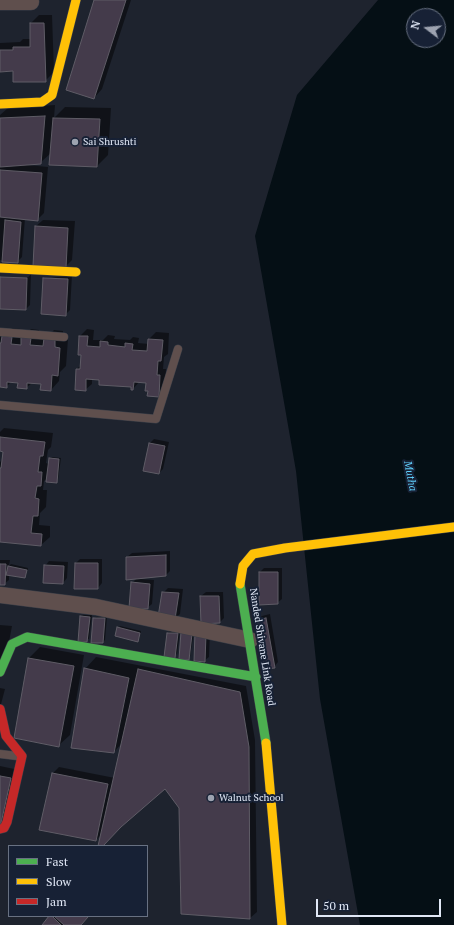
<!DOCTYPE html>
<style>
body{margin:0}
#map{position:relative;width:454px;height:925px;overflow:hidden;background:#1e232e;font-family:"PT Serif",serif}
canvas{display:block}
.legend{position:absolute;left:8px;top:845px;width:140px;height:72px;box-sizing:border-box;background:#172135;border:1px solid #687182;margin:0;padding:5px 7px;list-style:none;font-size:12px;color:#e1e8f6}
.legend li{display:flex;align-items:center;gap:8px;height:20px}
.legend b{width:20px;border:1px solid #687182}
.north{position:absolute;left:406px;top:8px;width:40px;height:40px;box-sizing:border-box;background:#172135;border:1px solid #687182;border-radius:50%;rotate:286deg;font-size:11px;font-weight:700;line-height:16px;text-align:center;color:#e1e8f6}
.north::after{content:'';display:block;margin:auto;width:14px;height:18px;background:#9da3b0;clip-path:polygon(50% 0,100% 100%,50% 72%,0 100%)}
.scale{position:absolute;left:316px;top:899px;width:125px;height:18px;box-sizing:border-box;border:2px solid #e1e8f6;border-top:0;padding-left:5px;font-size:12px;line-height:14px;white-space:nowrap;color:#e1e8f6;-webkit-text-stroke:3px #172135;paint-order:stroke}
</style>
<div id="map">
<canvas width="454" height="925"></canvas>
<ul class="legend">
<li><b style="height:5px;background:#4caf50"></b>Fast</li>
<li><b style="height:5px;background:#ffc107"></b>Slow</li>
<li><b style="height:5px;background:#c62828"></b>Jam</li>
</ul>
<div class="north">N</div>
<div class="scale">50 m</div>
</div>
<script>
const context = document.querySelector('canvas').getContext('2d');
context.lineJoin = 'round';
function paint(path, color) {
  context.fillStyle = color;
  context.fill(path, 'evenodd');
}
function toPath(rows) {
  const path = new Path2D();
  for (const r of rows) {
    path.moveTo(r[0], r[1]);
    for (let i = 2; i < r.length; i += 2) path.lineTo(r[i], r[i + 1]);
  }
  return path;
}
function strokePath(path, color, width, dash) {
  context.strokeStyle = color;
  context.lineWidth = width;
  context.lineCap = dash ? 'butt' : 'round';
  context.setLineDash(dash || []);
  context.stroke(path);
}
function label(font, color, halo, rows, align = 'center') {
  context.font = font + ' "PT Serif",serif';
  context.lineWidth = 4;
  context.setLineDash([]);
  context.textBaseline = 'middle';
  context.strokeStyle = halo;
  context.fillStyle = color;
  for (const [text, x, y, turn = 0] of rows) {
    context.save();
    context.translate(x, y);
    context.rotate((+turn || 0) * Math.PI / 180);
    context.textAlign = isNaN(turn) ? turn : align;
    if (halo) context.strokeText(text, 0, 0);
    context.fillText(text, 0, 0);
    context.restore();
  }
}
paint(toPath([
 [378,0,454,0,454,925,360,925,320,699,296,471,255,236,297,95],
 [414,16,438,16,438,40,414,40]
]), '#050f15');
paint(toPath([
 [95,0,131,0,102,89,94,98],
 [39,15,52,15,54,72,45,81,14,70,0,71,0,43,20,42,23,39,31,39,31,23],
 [55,105,54,118,65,107,111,108,108,155,97,166,50,164,51,153,40,163,27,164,27,165,48,167,44,213,37,220,25,218,22,257,17,262,0,260,0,115,8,108],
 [43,220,75,221,72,260,65,267,36,226],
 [31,274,30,305,26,309,0,308],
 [72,275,70,310,65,315,44,279],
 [12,328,20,329,19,336,23,336,31,329,39,330,38,337,46,338,54,330,63,331,63,339,68,339,66,366,60,372,59,381,51,390,42,383,32,383,26,388,19,382,12,381,6,387,0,386,0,334,5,335],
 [87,329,94,330,93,340,103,340,108,335,115,336,114,339,130,340,133,337,139,338,138,343,149,344,149,339,156,332,169,333,168,354,164,357,163,369,166,369,165,389,158,396,147,382,140,381,133,389,132,386,92,379,92,384,85,390,77,369,81,365,82,354,80,336],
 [4,428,53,433,51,447,48,450,46,463,49,464,50,459,52,457,61,458,58,480,56,482,48,478,44,481,43,490,47,490,46,507,40,513,39,525,50,526,50,537,41,545,0,541,0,462,3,459,4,451,0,450,0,432],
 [154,439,169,442,163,469,159,473,150,443],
 [170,551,170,571,166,575,140,577,140,579,154,580,152,604,147,608,132,583,137,578,127,557,132,553],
 [80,559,102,559,102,583,98,588,76,563],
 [0,560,10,560,9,566,11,564,28,568,26,575,24,577,9,574,9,580,4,584,0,584],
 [49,561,68,562,67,578,63,583,45,566],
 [264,568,282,568,282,599,277,603,260,572],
 [168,588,183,589,180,614,175,618,163,593],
 [206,592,223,592,224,618,220,622,201,596],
 [270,614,278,662,274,667,257,620,262,616],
 [83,615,92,615,89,639,79,641,81,617],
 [96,617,107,617,105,640,103,642,94,619],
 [0,625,12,626,4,669,0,673],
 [120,626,141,631,139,639,137,641,118,628],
 [210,630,209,657,204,661,195,660],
 [170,631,180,631,177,655,168,633],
 [194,632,190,657,180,658],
 [40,647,84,655,70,735,58,746,29,658],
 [96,657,246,686,255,740,257,912,250,918,182,913,180,807,165,788,122,824,102,846,99,846,102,834,96,840,52,774,59,767,115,778,122,743,114,752,85,669],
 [0,688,5,689,0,708],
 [0,766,19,770,0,827],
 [50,916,88,916,81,925,44,925]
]), '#0007');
const building = toPath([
 [94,0,126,0,94,99,66,90,94,0],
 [30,23,44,23,46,82,13,82,13,71,0,72,0,50,13,50,13,47,30,47,30,23],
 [45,116,41,164,0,167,0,118,45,116],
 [53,118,100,119,97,167,49,165,53,118],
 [0,170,42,173,38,221,0,217,0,170],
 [5,220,21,222,18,263,2,262,5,220],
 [35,226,68,228,66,268,33,266,35,226],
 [0,277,27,278,26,310,0,309,0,277],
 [43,278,68,279,66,316,41,314,43,278],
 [2,336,12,337,11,344,21,345,21,337,31,338,30,345,43,346,44,338,55,339,55,347,60,348,58,376,52,375,51,391,40,390,41,384,27,383,27,389,17,388,18,383,7,382,7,388,0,387,0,343,1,343,2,336],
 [79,336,88,336,87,346,100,347,100,341,108,342,108,345,125,347,125,343,133,344,132,350,147,351,148,339,163,340,161,361,158,361,157,375,160,375,159,397,147,396,148,391,145,391,146,383,134,382,133,390,131,390,131,387,99,385,99,380,86,379,86,391,75,390,76,369,80,369,81,355,78,355,79,336],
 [0,437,45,442,43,456,40,456,38,472,42,472,41,486,37,486,35,498,39,499,38,516,33,516,31,533,42,534,41,546,0,542,0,468,1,468,3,452,0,451,0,437],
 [149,443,165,446,159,474,143,471,149,443],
 [49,458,59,459,57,483,46,482,49,458],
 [166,555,166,576,126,580,126,557,166,555],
 [75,563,98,563,98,589,74,589,75,563],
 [0,564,6,564,5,585,0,585,0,564],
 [44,565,64,566,63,584,43,583,44,565],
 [8,566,27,570,25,578,6,575,8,566],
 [259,572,278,572,278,604,259,605,259,572],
 [131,582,150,584,148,609,129,608,131,582],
 [162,592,179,593,175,619,158,617,162,592],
 [200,596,219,596,220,623,201,624,200,596],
 [80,616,90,617,87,642,78,642,80,616],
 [93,618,105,618,103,643,91,643,93,618],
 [266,618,275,668,265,669,256,620,266,618],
 [117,627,140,633,138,642,115,636,117,627],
 [181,632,192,634,189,660,179,659,181,632],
 [167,633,178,633,175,658,164,657,167,633],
 [195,633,206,634,205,662,194,661,195,633],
 [28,658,74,666,59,747,14,738,28,658],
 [84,668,129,678,114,753,71,748,84,668],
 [138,669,240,692,249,747,250,919,181,914,179,808,165,789,121,827,103,846,98,846,138,669],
 [52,773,108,784,96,841,39,830,52,773],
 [0,776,11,778,0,828,0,776],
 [49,916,52,916,61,925,42,925,49,916],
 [54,916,87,916,88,917,81,925,64,925,54,916]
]);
paint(building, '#443b4b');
strokePath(building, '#5f5c66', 1);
const lane = toPath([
 [0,332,64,337],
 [0,405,156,419,178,349],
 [0,754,17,756]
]);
const street = toPath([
 [0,2,31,2],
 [0,595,96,607,250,640]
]);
const fast = toPath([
 [240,584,266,743],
 [0,672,12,644,27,637,256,677]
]);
const slow = toPath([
 [0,104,42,102,52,95,76,0],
 [0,268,76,272],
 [240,584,243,566,253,554,285,548,454,527],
 [266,743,282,925]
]);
const jam = toPath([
 [0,709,6,736,22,756,7,822,4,828,0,829]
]);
strokePath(lane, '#3b3f48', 9);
strokePath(street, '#3b3f48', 17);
strokePath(fast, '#3b3f48', 10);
strokePath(slow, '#3b3f48', 10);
strokePath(jam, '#3b3f48', 10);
strokePath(lane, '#5f4f4d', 8);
strokePath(street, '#5f4f4d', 16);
strokePath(fast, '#4caf50', 9);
strokePath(slow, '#ffc107', 9);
strokePath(jam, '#c62828', 9);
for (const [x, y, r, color] of [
 [75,142,4,"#9da3b0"],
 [211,798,4,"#9da3b0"]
]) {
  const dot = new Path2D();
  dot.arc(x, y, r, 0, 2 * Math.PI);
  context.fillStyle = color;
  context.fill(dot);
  strokePath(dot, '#172135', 1.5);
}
label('10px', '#e1e8f6', '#172135', [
 ["Sai Shrushti",83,142],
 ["Walnut School",219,798]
], 'left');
label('10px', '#e1e8f6', '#172135', [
 ["Nanded Shivane Link Road",262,647,81]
]);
label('italic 11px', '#5fcffc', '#172135', [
 ["Mutha",410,476,79]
]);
</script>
